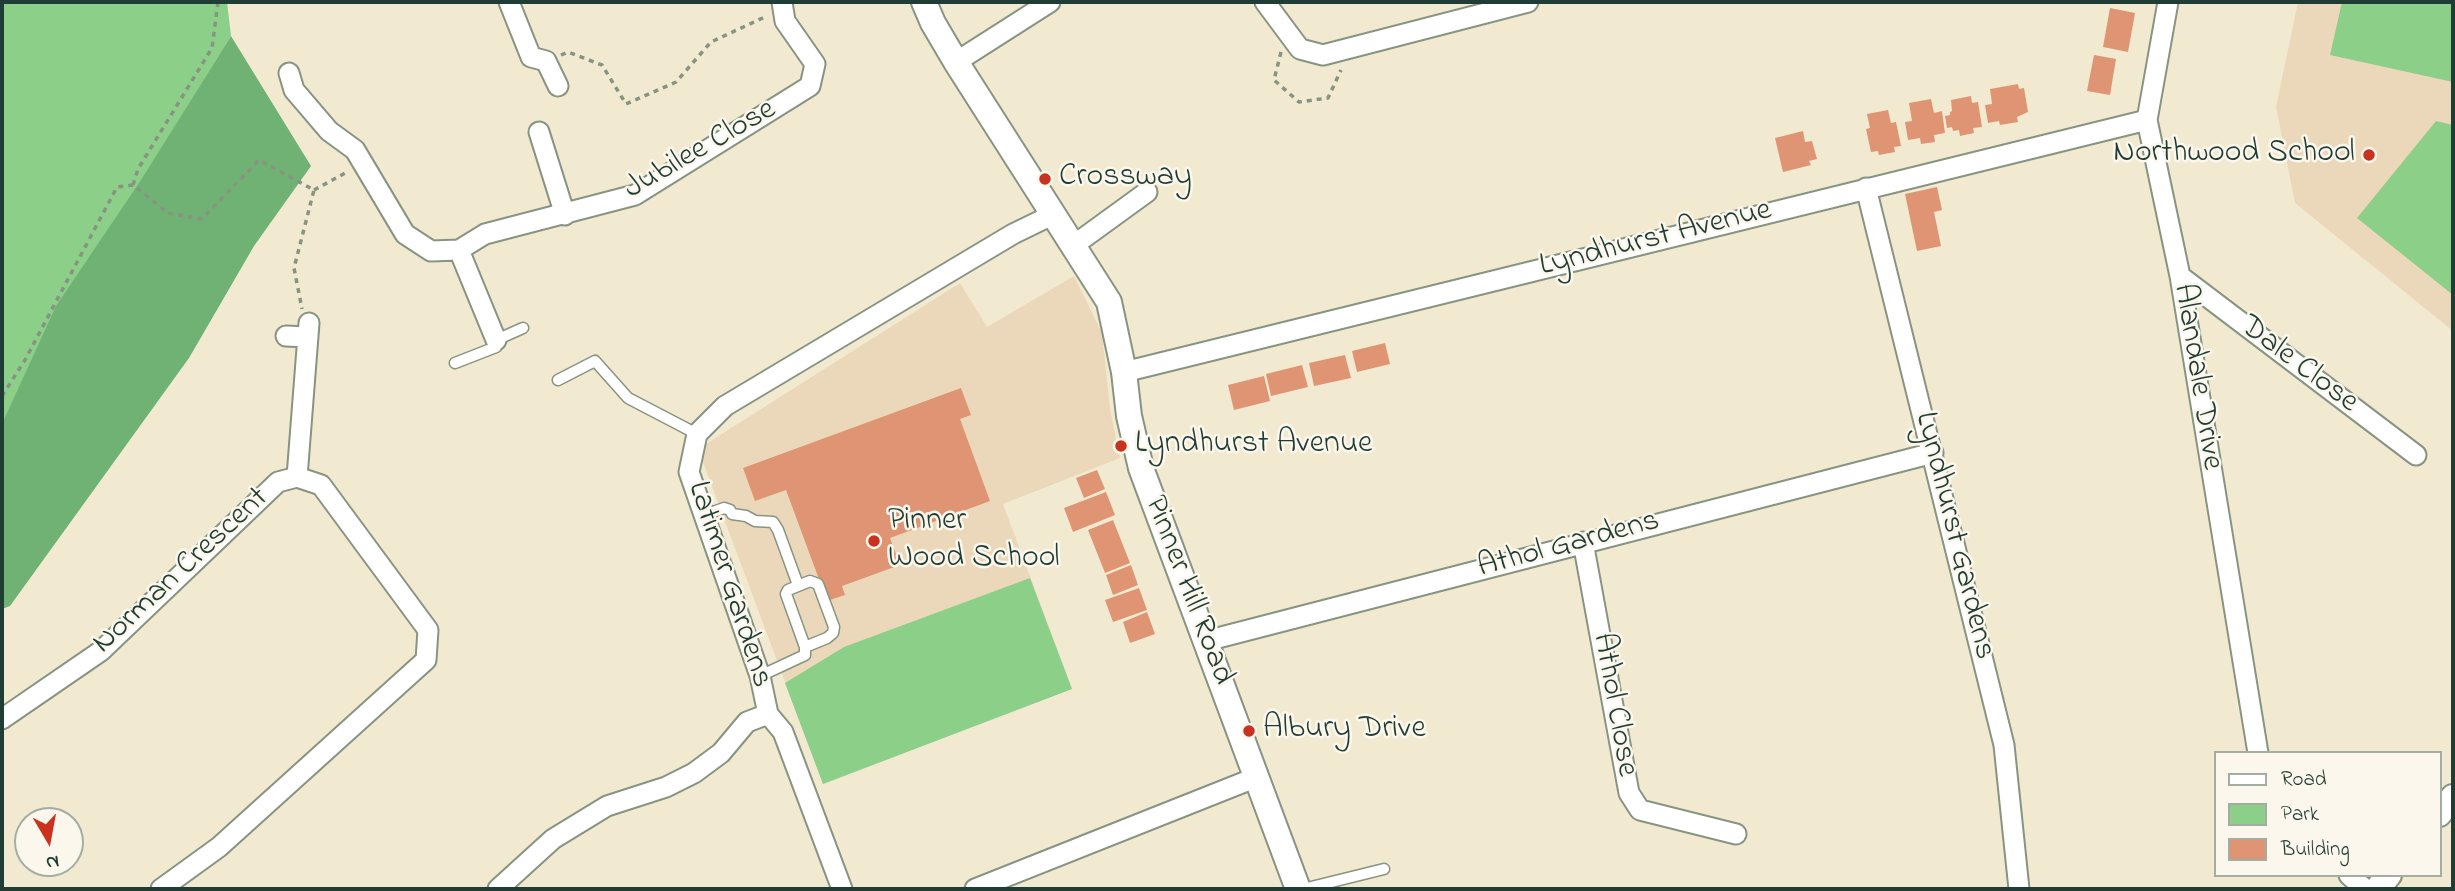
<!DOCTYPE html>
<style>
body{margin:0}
#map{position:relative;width:2455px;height:891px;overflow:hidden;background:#f1ead1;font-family:"Indie Flower",sans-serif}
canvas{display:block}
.frame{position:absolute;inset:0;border:4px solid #1f3d34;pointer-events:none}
.legend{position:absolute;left:2214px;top:751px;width:228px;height:126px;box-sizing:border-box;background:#fbf7ec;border:2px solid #a3ada2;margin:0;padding:9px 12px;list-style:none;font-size:21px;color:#1f3d34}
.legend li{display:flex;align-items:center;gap:14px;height:35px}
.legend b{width:35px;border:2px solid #a3ada2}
.north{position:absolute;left:14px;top:807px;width:70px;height:70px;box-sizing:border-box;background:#fbf7ec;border:2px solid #a3ada2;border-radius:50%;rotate:170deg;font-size:19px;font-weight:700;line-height:28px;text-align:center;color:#1f3d34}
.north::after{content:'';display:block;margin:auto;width:24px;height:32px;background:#c8321e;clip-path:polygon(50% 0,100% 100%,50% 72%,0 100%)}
</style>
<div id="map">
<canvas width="2455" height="891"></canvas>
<div class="frame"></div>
<ul class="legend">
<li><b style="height:9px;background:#fff"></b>Road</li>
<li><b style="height:19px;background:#8bcf88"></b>Park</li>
<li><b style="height:19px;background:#df9573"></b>Building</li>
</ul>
<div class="north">N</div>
</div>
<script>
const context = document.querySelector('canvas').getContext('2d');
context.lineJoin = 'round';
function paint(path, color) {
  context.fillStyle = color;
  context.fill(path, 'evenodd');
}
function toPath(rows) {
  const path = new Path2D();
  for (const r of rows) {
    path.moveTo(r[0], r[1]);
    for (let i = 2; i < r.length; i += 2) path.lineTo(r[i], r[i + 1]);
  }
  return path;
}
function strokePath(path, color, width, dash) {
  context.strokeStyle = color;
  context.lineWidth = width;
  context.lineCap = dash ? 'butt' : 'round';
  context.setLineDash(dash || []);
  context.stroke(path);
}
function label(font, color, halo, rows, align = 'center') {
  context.font = font + ' "Indie Flower",sans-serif';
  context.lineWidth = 5;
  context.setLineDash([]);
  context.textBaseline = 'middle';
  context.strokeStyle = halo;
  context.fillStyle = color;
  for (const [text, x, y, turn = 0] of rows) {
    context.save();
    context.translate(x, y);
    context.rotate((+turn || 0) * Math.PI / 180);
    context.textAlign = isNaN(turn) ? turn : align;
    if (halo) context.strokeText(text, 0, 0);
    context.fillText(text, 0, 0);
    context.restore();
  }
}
paint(toPath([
 [2298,2,2453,2,2453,331,2295,203,2276,107],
 [1074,276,1102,333,1110,409,1120,458,1003,504,1072,689,823,784,698,449,960,283,987,327]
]), '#ebd8ba');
paint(toPath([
 [2,2,227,2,231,36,44,338,2,425],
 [2342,2,2453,2,2453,82,2330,55],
 [2436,121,2453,125,2453,295,2357,218],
 [1030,578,1072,689,823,784,785,683,844,647]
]), '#8bcf88');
paint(toPath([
 [231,36,311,166,254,246,189,358,10,606,2,609,2,424,56,306,141,180]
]), '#70b274');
paint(toPath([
 [2110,8,2135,13,2128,52,2103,47],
 [2094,55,2116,59,2110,95,2087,91],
 [2018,84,2019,89,2024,88,2028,112,2017,117,2018,122,2000,125,1999,121,1988,123,1985,105,1992,104,1990,89],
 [1971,96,1972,103,1978,102,1982,127,1973,128,1974,133,1960,136,1959,130,1953,131,1952,127,1947,128,1945,116,1950,115,1950,112,1952,111,1951,100],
 [1931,99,1934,113,1942,111,1945,133,1934,135,1935,142,1921,144,1920,138,1908,140,1905,122,1912,121,1909,103],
 [1888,110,1891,123,1896,122,1901,146,1894,147,1895,152,1879,155,1878,151,1871,152,1866,129,1870,128,1867,114],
 [1803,131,1805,142,1812,141,1817,159,1809,161,1811,165,1783,172,1775,138],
 [1937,187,1942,210,1934,212,1941,246,1917,251,1905,194],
 [1385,343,1390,364,1357,372,1352,351],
 [1345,355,1351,378,1314,386,1309,363],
 [1302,365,1308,387,1271,396,1266,374],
 [1264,376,1270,401,1234,410,1228,385],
 [961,388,971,415,960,419,990,501,890,538,900,565,842,586,845,595,827,601,786,490,755,501,743,468],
 [1097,470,1105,489,1084,498,1076,478],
 [1106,492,1115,515,1073,532,1064,508],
 [1113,520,1130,563,1105,573,1088,530],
 [1131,565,1138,585,1113,595,1106,575],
 [1139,588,1147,610,1113,622,1105,600],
 [1147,612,1155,634,1130,643,1123,622]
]), '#df9573');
const service = toPath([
 [455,363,496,347,496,340,523,328],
 [558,380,595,361,628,398,697,434],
 [702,516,724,508,730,510,732,514,746,516,755,521,773,522,778,530,798,585],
 [760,676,805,655,805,647,827,638,833,633,834,627,818,584,810,581,788,590,786,594,805,647],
 [1303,889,1384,869]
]);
const minor = toPath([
 [509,2,531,57,546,61,558,86],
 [1265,2,1300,49,1323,55,1528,2],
 [2168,2,2147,120,2180,276,2258,753],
 [956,62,1050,2],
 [289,73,294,90,329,131,355,150,405,234,431,251,459,250],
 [539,132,565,215],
 [1866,188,2004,745,2019,889],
 [1074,245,1147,192],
 [2180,276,2416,455],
 [286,336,307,337],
 [496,340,459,250,485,234,635,195,810,86,815,64,785,21,782,2],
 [1124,372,2147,120],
 [297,477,309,323],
 [1583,542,1629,793,1640,810,1736,834],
 [1206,641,1933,453],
 [2,719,101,651,278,482,297,477,321,485,428,630,426,660,219,847,161,889],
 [2349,875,2365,889],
 [498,889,553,839,607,806,666,787,694,773,721,753,747,722,768,714],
 [842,889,783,732,768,714,760,676,689,472,697,434,725,406,1013,234,1054,214],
 [975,889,1257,777]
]);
const tertiary = toPath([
 [924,2,933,23,956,62,1109,302,1124,372,1129,416,1141,468,1298,889],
 [2439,814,2453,797],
 [2377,889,2389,875]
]);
strokePath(service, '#889482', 13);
strokePath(minor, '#889482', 23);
strokePath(tertiary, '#889482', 28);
strokePath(toPath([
 [218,2,212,48,138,169,133,185,168,213,202,219,259,160,314,190,294,268,302,309],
 [1281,52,1274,80,1299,102,1328,98,1341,70],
 [561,55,568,52,602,65,626,104,676,82,711,42,767,16],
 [314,190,349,171],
 [2,396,25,360,117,187,133,185]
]), '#889482', 3.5, [5, 5]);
strokePath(service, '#fff', 10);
strokePath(minor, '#fff', 19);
strokePath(tertiary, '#fff', 24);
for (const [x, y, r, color] of [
 [2369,155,7,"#c8321e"],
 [1045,179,7,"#c8321e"],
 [1121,446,7,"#c8321e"],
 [874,541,7,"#c8321e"],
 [1249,731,7,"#c8321e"]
]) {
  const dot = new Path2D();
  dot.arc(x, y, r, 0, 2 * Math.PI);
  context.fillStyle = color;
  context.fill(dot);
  strokePath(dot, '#fbf7ec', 2.5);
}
label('32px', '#1f3d34', '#fbf7ec', [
 ["Jubilee Close",701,151,-30],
 ["Lyndhurst Avenue",1656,240,-14],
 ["Dale Close",2298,366,37],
 ["Alandale Drive",2196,377,81],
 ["Lyndhurst Gardens",1953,536,76],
 ["Athol Gardens",1569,546,-15],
 ["Norman Crescent",182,572,-43],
 ["Latimer Gardens",728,585,72],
 ["Pinner Hill Road",1187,591,69],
 ["Athol Close",1613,705,80]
]);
label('32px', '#1f3d34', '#fbf7ec', [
 ["Northwood School",2355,155,"right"],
 ["Crossway",1059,179],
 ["Lyndhurst Avenue",1135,446],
 ["Pinner",888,523],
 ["Wood School",888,560],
 ["Albury Drive",1263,731]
], 'left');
</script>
